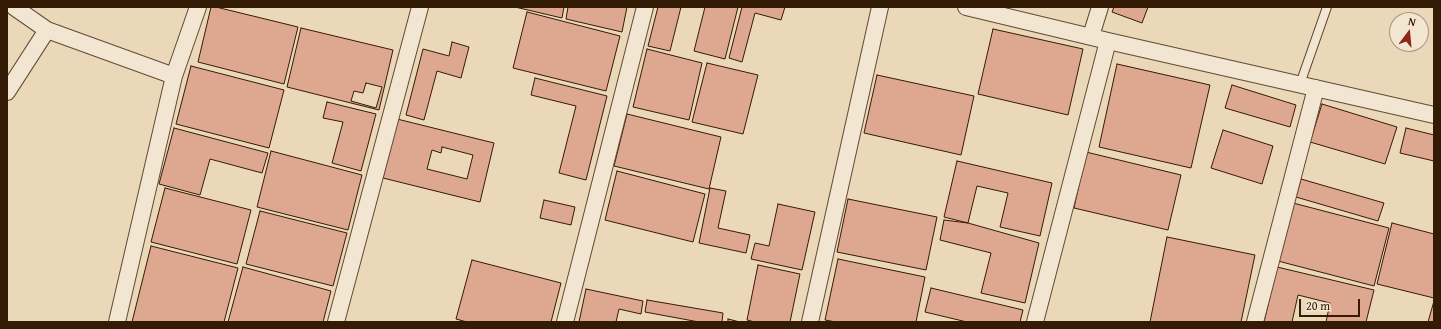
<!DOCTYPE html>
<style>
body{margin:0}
#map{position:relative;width:1441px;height:329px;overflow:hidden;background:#ebd8b9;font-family:"Gentium Book Plus",serif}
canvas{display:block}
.frame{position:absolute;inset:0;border:8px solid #341b06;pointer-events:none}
.north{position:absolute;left:1389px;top:12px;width:40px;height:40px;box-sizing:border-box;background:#f2e6d2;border:1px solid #a69580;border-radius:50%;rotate:16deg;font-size:11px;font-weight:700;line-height:16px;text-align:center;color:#341b06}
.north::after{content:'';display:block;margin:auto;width:14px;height:18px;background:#8f2418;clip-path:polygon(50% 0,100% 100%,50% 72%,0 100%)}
.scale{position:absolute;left:1299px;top:299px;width:61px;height:18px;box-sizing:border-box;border:2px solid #341b06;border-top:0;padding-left:5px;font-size:12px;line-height:14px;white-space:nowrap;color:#341b06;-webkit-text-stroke:3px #f2e6d2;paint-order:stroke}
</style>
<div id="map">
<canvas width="1441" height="329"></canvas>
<div class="frame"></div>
<div class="north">N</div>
<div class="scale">20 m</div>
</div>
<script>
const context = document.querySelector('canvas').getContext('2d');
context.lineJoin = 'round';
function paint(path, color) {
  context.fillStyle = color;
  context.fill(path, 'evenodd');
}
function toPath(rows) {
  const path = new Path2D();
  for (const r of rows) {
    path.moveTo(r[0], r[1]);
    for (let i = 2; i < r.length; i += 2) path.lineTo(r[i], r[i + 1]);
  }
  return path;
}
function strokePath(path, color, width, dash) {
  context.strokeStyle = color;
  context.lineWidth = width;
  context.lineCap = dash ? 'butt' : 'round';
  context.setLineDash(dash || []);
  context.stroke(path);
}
const building = toPath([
 [211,7,216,7,298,27,284,84,198,62,211,7],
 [515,7,564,7,562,18,515,7],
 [568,7,627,7,622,32,566,19,568,7],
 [658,7,681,7,670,51,648,46,658,7],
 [705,7,738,7,725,59,694,51,705,7],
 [742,7,785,7,781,20,755,13,742,62,729,58,742,7],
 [1114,7,1148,7,1142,23,1112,12,1114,7],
 [527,12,620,36,606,91,513,68,527,12],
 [301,28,393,50,379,110,287,87,301,28],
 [993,29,1083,49,1068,115,978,94,993,29],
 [452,42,469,47,461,78,437,71,424,120,406,115,423,49,449,56,452,42],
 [647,49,702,63,689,120,633,107,647,49],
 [707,63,758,75,743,134,692,122,707,63],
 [1117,64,1210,85,1191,168,1099,147,1117,64],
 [191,66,284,90,269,148,176,124,191,66],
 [877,75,974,96,961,155,864,133,877,75],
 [535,78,607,96,586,180,559,173,576,106,531,95,535,78],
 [366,83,382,87,376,108,351,101,354,91,363,93,366,83],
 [1232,85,1296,105,1290,127,1225,108,1232,85],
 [327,102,376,114,361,171,332,163,343,122,323,118,327,102],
 [1322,104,1397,127,1385,164,1310,142,1322,104],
 [627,114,721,137,709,189,614,166,627,114],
 [397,119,494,143,480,202,383,178,397,119],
 [174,128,268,153,262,173,210,159,200,195,159,184,174,128],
 [1406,128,1434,135,1434,161,1400,153,1406,128],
 [1223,130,1273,146,1262,184,1211,168,1223,130],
 [442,147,473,155,467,179,427,169,432,150,441,153,442,147],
 [271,151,362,175,348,230,257,207,271,151],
 [1086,152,1181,175,1168,230,1074,208,1086,152],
 [957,161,1052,183,1040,236,1000,227,1008,193,977,186,968,223,944,217,957,161],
 [617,171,705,194,693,242,605,220,617,171],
 [1301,179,1384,203,1378,221,1296,197,1301,179],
 [165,188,251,210,237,264,151,242,165,188],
 [710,188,726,191,718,228,750,235,746,253,699,243,710,188],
 [848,199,937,217,926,270,837,252,848,199],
 [544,200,575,207,571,225,540,218,544,200],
 [1293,203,1389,228,1374,286,1278,261,1293,203],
 [778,204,815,212,802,270,751,259,755,243,769,246,778,204],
 [260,211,347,233,333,286,246,264,260,211],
 [944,220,968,223,1039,243,1025,303,981,293,991,253,940,240,944,220],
 [1392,223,1434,234,1434,298,1377,284,1392,223],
 [1167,237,1255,255,1241,322,1150,322,1167,237],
 [151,246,238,268,224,322,132,322,151,246],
 [838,259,925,277,916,322,836,322,825,320,838,259],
 [472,260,561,283,551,322,467,322,456,319,472,260],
 [758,265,800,274,790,322,755,322,747,320,758,265],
 [243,267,331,291,323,322,228,322,243,267],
 [1277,267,1374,290,1366,322,1326,322,1330,303,1298,295,1292,322,1264,322,1277,267],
 [931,288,1023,310,1020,322,967,322,925,312,931,288],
 [586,289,643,301,641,314,619,309,616,322,579,322,586,289],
 [647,300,723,313,722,322,699,322,645,312,647,300],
 [1434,301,1434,322,1428,322,1434,301],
 [728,319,740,322,728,322,728,319]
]);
paint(building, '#dea78f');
strokePath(building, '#341b06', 1);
const lane = toPath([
 [1300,84,1327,7]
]);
const street = toPath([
 [14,7,47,30,174,76,117,322],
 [966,7,1108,41,1434,115],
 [1091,36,1100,7],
 [174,76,198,7],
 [7,92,47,30],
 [336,322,420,7],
 [565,322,645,7],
 [810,322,880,7],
 [1035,322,1108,41],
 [1255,322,1316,88]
]);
strokePath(lane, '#624a33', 10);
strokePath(street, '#624a33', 18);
strokePath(lane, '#f2e6d2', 8);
strokePath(street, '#f2e6d2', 16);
</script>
